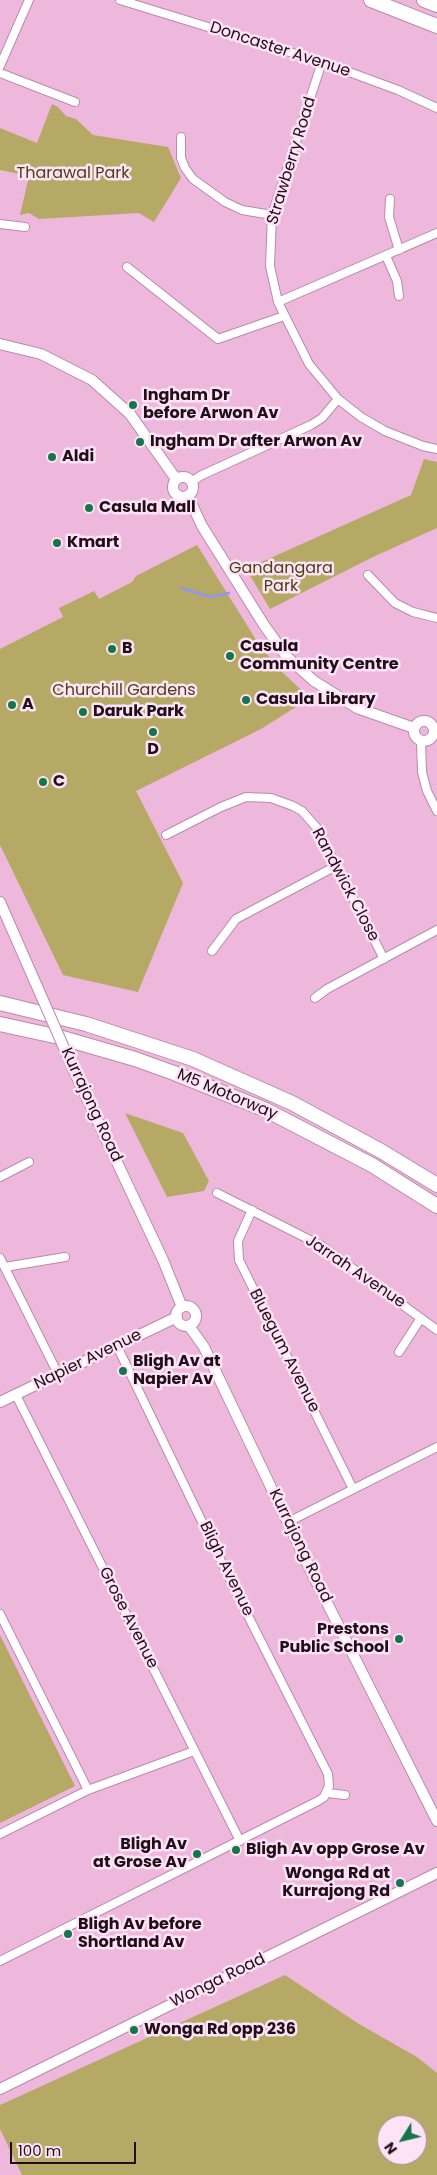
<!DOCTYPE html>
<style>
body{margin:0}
#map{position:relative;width:437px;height:2175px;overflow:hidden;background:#eeb8dc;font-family:Poppins,sans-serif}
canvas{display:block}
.north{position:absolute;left:377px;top:2115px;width:50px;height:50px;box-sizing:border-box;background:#fee2f5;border:1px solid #a58d9e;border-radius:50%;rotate:234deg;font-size:14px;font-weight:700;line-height:20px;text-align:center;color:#200e1b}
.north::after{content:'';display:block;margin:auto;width:18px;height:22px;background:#15754b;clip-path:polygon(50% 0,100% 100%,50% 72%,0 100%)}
.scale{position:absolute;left:10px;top:2142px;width:126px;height:22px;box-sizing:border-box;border:2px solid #200e1b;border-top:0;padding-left:6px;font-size:15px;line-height:18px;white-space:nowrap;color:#200e1b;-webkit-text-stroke:4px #fee2f5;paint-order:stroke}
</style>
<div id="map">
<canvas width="437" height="2175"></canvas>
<div class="north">N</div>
<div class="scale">100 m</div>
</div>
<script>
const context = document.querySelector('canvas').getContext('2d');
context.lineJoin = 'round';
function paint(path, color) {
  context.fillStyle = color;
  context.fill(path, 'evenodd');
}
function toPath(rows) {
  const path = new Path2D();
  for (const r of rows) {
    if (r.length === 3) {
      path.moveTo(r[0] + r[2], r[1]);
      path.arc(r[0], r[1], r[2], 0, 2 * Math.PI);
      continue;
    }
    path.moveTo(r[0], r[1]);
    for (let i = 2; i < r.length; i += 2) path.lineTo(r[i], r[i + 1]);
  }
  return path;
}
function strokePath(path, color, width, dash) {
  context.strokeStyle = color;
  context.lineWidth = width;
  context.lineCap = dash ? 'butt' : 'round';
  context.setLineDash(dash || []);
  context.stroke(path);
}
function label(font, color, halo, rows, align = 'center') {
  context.font = font + ' Poppins,sans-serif';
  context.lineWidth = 5;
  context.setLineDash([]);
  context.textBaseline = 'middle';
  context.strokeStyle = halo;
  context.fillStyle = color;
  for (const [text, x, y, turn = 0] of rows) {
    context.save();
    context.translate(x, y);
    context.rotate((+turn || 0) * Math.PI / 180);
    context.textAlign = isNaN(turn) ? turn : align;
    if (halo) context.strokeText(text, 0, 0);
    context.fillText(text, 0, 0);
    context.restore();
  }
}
paint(toPath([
 [52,104,58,107,66,116,76,119,93,135,168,147,181,178,154,222,139,213,39,219,29,213,20,215,29,176,0,170,0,128,37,143],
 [424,459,437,462,437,528,373,557,270,609,246,569,411,495],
 [197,545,260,646,282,672,310,698,261,729,136,791,183,883,138,992,63,975,0,845,0,649,63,617,59,608,94,591,99,599,132,582,136,576],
 [125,1113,183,1133,209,1181,204,1191,167,1197],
 [0,1635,75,1786,0,1823],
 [285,1975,359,2024,417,2057,437,2073,437,2175,22,2175,0,2129,0,2105],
 [387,2125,417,2125,417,2155,387,2155]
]), '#b6a965');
strokePath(toPath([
 [181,588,210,597,229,593]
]), '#9097f0', 2.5);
const street = toPath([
 [120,0,322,62,398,90,437,108],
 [322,62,272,215,270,266,278,302,309,364,338,399,361,417,385,431,423,446,437,449],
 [0,66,29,0],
 [0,73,75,102],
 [181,137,181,158,185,168,193,179,225,202,242,210,272,215],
 [390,199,389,217,399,250],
 [0,224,25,227],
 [386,256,397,281,399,296],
 [127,267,218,339,284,316],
 [278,302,437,233],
 [192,482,200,476,311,425,322,418,338,399],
 [368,575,395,603,413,612,437,618],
 [421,741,422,772,427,791,437,811],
 [166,835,221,807,246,797,271,798,293,806,302,811,317,828,384,959],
 [212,951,236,919,336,866],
 [315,998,327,989,437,930],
 [0,1177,29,1162],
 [217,1193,322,1246,437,1330],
 [252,1210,238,1241,239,1260,353,1489],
 [0,1258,58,1374],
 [5,1267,65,1257],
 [399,1352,421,1318],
 [16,1395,240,1841],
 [288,1522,437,1447],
 [0,1614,88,1790],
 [327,1793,345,1795],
 [0,1834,88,1790,194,1751],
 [0,1961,318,1801,324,1797,329,1786,328,1774,235,1590,117,1346]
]);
const secondary = toPath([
 [0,344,41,354,92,380,130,414,176,479],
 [183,487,10],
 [188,496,202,526,264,625,287,657,314,681,357,708,414,728],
 [424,731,10],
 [0,902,43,1000],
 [75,1073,163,1260,182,1307],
 [186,1316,10],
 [189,1326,204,1347,311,1571,437,1821],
 [0,1402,177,1317],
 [0,2089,437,1873]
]);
const highway = toPath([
 [371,0,437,26],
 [424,0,437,5],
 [0,1003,86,1024,193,1059,292,1103,381,1151,437,1185],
 [0,1024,59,1037,135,1059,174,1073,266,1110,372,1165,437,1206]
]);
strokePath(street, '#bc89ab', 10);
strokePath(secondary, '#bc89ab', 12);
strokePath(highway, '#bc89ab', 16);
strokePath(street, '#fff', 8);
strokePath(secondary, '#fff', 10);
strokePath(highway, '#fff', 14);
const secondaryBridge = toPath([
 [43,1000,75,1073]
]);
strokePath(secondaryBridge, '#bc89ab', 12, []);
strokePath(secondaryBridge, '#fff', 10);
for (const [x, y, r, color] of [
 [133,405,5,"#15754b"],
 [140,442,5,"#15754b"],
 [52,457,5,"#15754b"],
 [89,508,5,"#15754b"],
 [57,543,5,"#15754b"],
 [112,649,5,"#15754b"],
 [230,656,5,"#15754b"],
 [246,700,5,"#15754b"],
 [12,705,5,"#15754b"],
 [83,712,5,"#15754b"],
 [153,732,5,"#15754b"],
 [43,782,5,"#15754b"],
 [123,1371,5,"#15754b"],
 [399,1639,5,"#15754b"],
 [236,1850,5,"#15754b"],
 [197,1854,5,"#15754b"],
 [400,1883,5,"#15754b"],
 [68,1934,5,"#15754b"],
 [134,2030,5,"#15754b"]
]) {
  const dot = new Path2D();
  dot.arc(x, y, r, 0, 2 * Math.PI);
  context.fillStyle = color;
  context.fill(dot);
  strokePath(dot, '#fee2f5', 2);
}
label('16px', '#200e1b', '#fee2f5', [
 ["Doncaster Avenue",280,50,18],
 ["Strawberry Road",292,161,-73],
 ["Randwick Close",345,885,62],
 ["M5 Motorway",227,1095,23],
 ["Kurrajong Road",91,1105,65],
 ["Jarrah Avenue",355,1272,34],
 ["Bluegum Avenue",284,1351,63],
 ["Napier Avenue",88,1360,-26],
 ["Kurrajong Road",300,1546,64],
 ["Bligh Avenue",226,1569,64],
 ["Grose Avenue",128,1618,63],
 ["Wonga Road",218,1981,-26]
]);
label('16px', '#4a4115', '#fee2f5', [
 ["Tharawal Park",73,174],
 ["Gandangara",281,569],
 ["Park",281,587],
 ["Churchill Gardens",124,691]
]);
label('bold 16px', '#200e1b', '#fee2f5', [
 ["Ingham Dr",143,396],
 ["before Arwon Av",143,414],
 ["Ingham Dr after Arwon Av",150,442],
 ["Aldi",62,457],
 ["Casula Mall",99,508],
 ["Kmart",67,543],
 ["Casula",240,647],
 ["Community Centre",240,665],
 ["B",122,649],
 ["Casula Library",256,700],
 ["A",22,705],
 ["Daruk Park",93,712],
 ["D",153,750,"center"],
 ["C",53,782],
 ["Bligh Av at",133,1362],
 ["Napier Av",133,1380],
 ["Prestons",389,1630,"right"],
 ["Public School",389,1648,"right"],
 ["Bligh Av",187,1845,"right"],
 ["at Grose Av",187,1863,"right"],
 ["Bligh Av opp Grose Av",246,1850],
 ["Wonga Rd at",390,1874,"right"],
 ["Kurrajong Rd",390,1892,"right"],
 ["Bligh Av before",78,1925],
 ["Shortland Av",78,1943],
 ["Wonga Rd opp 236",144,2030]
], 'left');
</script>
